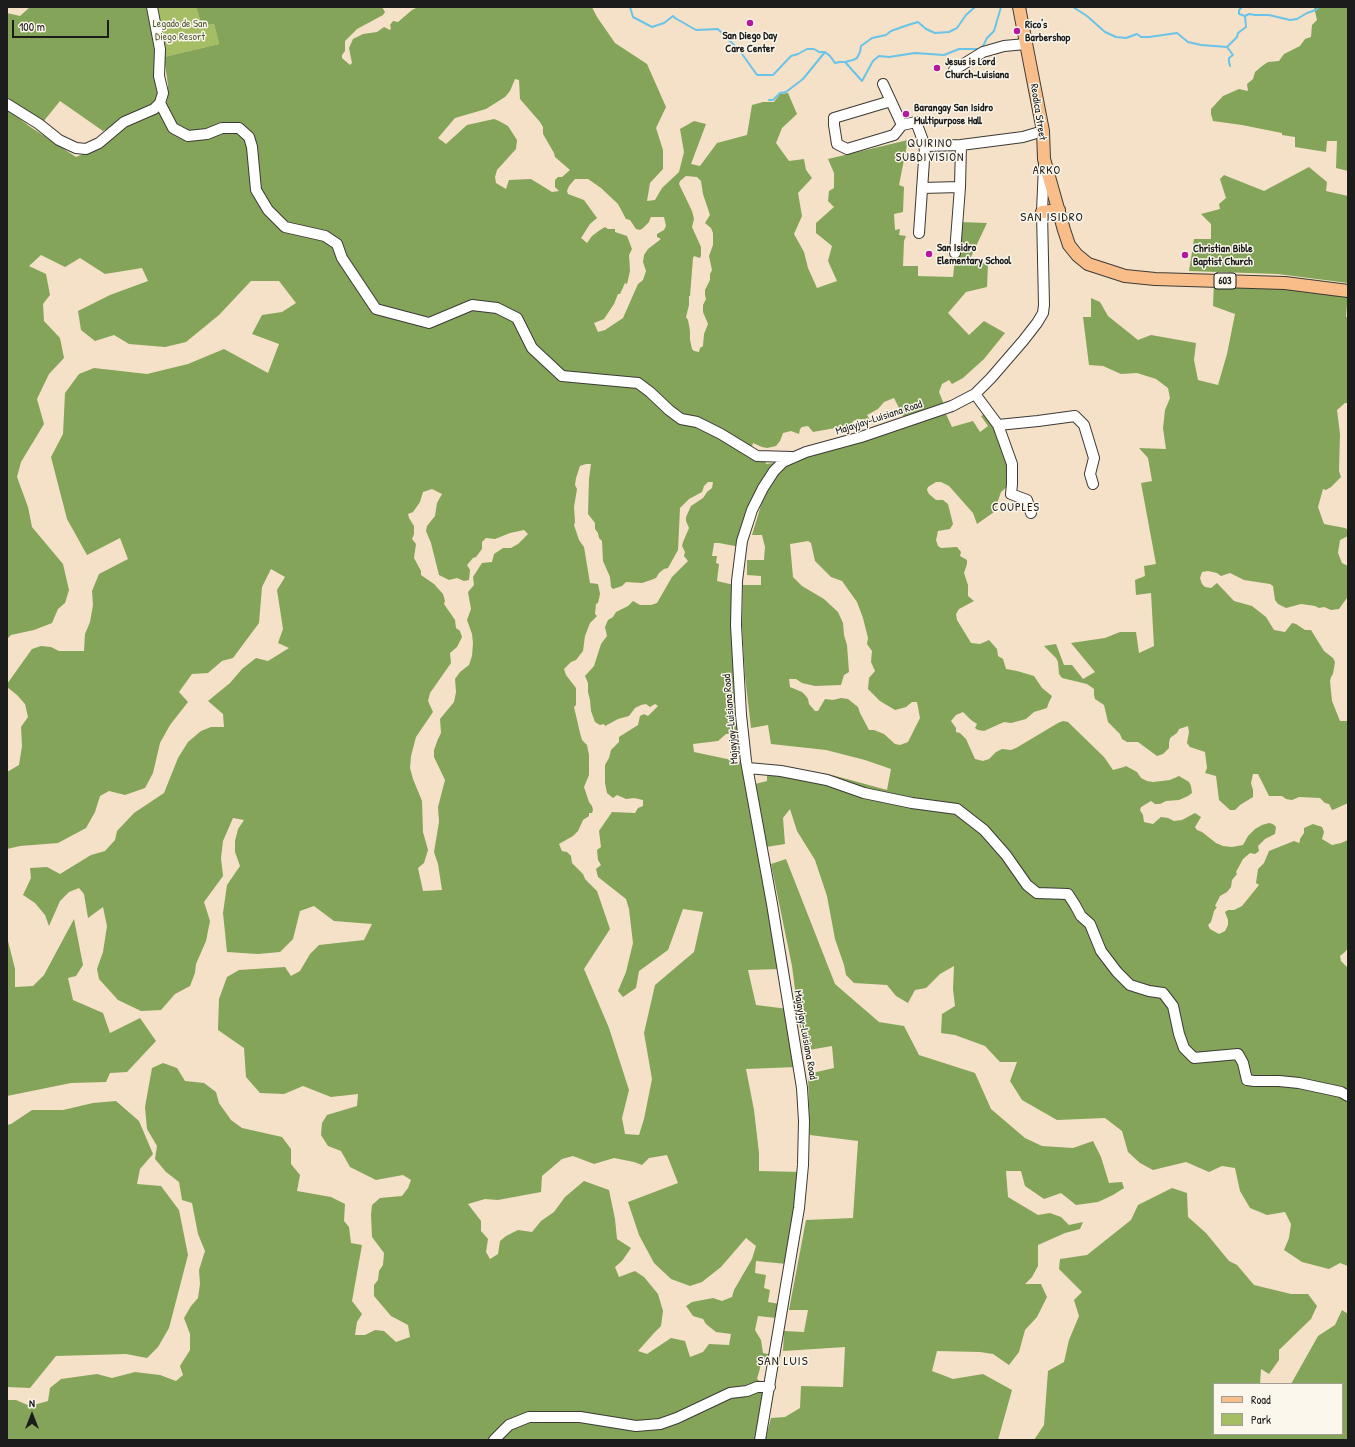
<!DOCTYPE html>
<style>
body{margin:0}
#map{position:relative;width:1355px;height:1447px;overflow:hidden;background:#f4e1c7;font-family:"Patrick Hand",sans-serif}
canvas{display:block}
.frame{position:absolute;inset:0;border:8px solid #1c1c1c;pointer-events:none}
.legend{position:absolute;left:1213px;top:1383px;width:130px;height:52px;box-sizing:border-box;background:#fbf7ec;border:1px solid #a29f99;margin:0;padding:5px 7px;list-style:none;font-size:12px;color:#1c1c1c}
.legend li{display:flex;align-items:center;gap:8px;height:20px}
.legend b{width:20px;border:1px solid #a29f99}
.north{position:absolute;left:12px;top:1395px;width:40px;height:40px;-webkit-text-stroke:3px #fbf7ec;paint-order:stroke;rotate:0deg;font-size:11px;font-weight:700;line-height:16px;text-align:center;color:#1c1c1c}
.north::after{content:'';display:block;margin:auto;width:14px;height:18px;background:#1c1c1c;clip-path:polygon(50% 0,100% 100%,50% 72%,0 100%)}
.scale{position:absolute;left:12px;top:20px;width:97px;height:18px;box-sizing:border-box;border:2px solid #1c1c1c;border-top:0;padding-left:5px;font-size:12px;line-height:14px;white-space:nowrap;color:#1c1c1c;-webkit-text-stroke:3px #fbf7ec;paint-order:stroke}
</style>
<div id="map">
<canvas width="1355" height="1447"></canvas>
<div class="frame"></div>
<ul class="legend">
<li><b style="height:5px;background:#f8bd89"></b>Road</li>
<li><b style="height:11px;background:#a5bd63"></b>Park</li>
</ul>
<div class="north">N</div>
<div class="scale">100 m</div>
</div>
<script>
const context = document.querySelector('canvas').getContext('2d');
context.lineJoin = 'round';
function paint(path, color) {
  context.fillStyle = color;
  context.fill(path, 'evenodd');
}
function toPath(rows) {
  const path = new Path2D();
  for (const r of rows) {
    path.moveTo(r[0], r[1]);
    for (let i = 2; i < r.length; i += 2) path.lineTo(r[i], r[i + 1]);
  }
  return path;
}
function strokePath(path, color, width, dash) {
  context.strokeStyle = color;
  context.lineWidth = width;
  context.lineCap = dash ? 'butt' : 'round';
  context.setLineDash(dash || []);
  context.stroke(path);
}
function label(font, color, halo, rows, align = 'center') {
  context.font = font + ' "Patrick Hand",sans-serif';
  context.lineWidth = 3;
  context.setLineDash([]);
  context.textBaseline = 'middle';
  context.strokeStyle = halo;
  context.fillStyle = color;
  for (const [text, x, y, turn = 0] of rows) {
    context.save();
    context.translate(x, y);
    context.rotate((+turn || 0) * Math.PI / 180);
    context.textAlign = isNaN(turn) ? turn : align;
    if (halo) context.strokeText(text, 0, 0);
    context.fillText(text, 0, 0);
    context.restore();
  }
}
paint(toPath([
 [154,7,196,7,202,26,214,24,219,44,164,57]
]), '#a5bd63');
paint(toPath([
 [30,7,148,7,158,50,157,102,103,131,60,101,43,122,7,97,7,13,20,16],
 [196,7,382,7,385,12,383,15,357,29,345,41,345,51,342,55,342,58,350,65,352,63,349,48,353,39,363,34,377,32,384,27,390,30,391,28,390,25,393,21,398,22,412,10,418,7,592,7,597,17,615,43,647,64,666,107,656,128,663,150,663,169,650,183,647,201,655,200,662,188,679,172,684,152,680,129,694,121,706,124,691,164,700,166,717,143,747,135,752,105,763,102,774,102,780,94,788,93,797,114,782,128,776,143,789,161,804,159,806,170,812,178,798,193,802,216,794,234,804,252,808,268,817,288,837,281,828,261,832,246,816,233,816,223,834,207,828,201,829,191,834,188,834,173,828,159,908,140,899,185,904,187,903,212,894,214,895,230,900,229,899,235,906,236,904,241,903,266,918,266,918,276,953,277,959,222,987,223,970,259,988,264,987,287,966,292,948,313,969,335,984,321,1005,333,984,359,963,378,952,384,949,380,942,384,939,392,945,407,905,420,894,398,884,402,878,409,867,415,870,420,867,422,866,420,859,419,853,421,852,425,813,432,808,426,802,427,800,429,799,434,791,431,783,433,780,441,776,446,767,448,762,447,753,443,750,454,765,459,766,464,780,462,772,472,740,547,719,543,714,543,712,556,717,556,716,563,719,564,717,581,734,585,731,605,731,626,741,733,726,734,718,741,693,744,694,752,746,763,780,969,748,970,756,1005,788,1009,796,1067,746,1069,754,1110,759,1153,759,1171,801,1172,787,1264,756,1261,755,1273,766,1275,764,1288,770,1290,768,1302,780,1304,777,1318,758,1316,755,1330,761,1340,763,1353,773,1355,772,1363,762,1361,757,1379,765,1385,757,1440,7,1440,7,1400,16,1400,30,1406,48,1401,50,1388,61,1379,97,1374,112,1378,135,1372,160,1375,176,1381,183,1375,180,1366,190,1350,190,1334,184,1318,191,1306,198,1298,200,1284,199,1270,205,1251,198,1234,192,1203,182,1200,179,1182,166,1172,155,1159,157,1146,147,1129,145,1107,152,1068,163,1063,177,1068,185,1081,204,1083,216,1092,219,1103,231,1120,242,1128,282,1137,291,1149,291,1164,300,1175,297,1191,331,1197,345,1204,344,1221,349,1227,351,1243,362,1245,352,1301,362,1314,357,1322,355,1335,365,1335,375,1330,384,1331,396,1342,410,1337,408,1325,391,1316,374,1296,374,1285,378,1280,379,1271,383,1265,384,1253,372,1237,371,1215,372,1205,380,1198,402,1196,408,1188,411,1180,403,1175,376,1180,350,1167,341,1151,328,1146,321,1135,322,1123,327,1115,357,1106,358,1094,331,1097,303,1086,284,1094,260,1093,246,1077,244,1048,218,1030,219,999,227,977,239,970,285,967,291,976,300,971,310,954,319,945,364,940,372,924,334,921,314,906,300,911,293,939,280,952,258,954,227,952,223,913,227,885,240,866,235,852,235,841,238,829,244,820,233,818,223,841,221,858,223,876,204,902,210,921,206,941,196,964,195,973,190,986,175,994,161,1010,141,1011,118,1000,99,979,97,969,103,952,107,926,103,907,88,918,84,894,79,888,69,892,60,901,49,926,45,915,35,903,23,895,31,878,30,868,47,867,60,874,91,855,105,851,115,840,117,831,134,813,164,793,178,758,188,742,201,731,211,727,224,727,223,714,208,701,230,683,242,669,256,658,268,661,289,648,278,643,283,629,277,590,285,577,271,569,262,587,259,623,233,658,222,661,208,673,192,674,179,692,188,702,170,725,160,743,153,773,145,788,125,795,109,791,100,796,95,812,86,828,58,843,20,846,7,849,7,772,19,765,22,746,21,727,28,717,25,704,17,695,7,687,7,684,32,649,41,646,51,647,59,651,84,651,85,634,90,622,93,605,92,591,99,574,128,559,120,538,87,555,67,519,51,457,63,434,65,393,79,374,94,368,147,374,188,364,224,349,268,373,279,344,252,334,262,315,282,312,296,303,279,281,251,281,219,315,186,342,165,347,129,344,114,335,95,341,81,330,78,311,110,295,148,281,142,268,105,274,80,258,65,267,41,255,29,266,46,274,50,295,43,304,44,321,60,338,64,358,49,374,37,399,44,424,21,462,17,477,28,507,32,527,63,564,69,590,65,603,58,609,52,623,34,630,11,635,7,639,7,109,29,126,76,157,88,152,124,127,160,110,167,102,168,85,164,57,219,44,214,24,202,26],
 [515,79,519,80,520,99,540,122,543,127,543,134,554,153,555,157,570,170,562,177,558,177,555,180,555,187,559,191,552,192,531,179,509,180,506,189,496,183,495,177,497,170,516,149,517,140,508,126,499,121,494,119,467,125,446,144,438,138,455,118,486,109,505,97,510,91],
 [686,176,697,177,701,181,703,194,710,215,705,223,711,228,713,233,713,245,709,256,712,270,710,274,710,280,705,290,705,295,706,299,703,305,703,312,708,324,704,334,703,346,700,348,699,352,694,351,692,349,690,340,690,331,688,320,686,317,689,305,689,296,690,296,693,258,694,256,700,258,701,255,701,247,692,227,694,219,692,211,679,184,680,181],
 [575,179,588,179,601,188,618,204,626,219,630,220,636,229,640,230,643,228,649,222,650,219,651,217,664,217,666,226,664,230,657,234,657,237,661,239,648,249,644,255,643,262,646,271,643,280,638,284,623,318,605,330,598,332,594,323,604,319,614,304,618,294,620,294,625,283,627,284,630,271,629,255,632,249,627,236,615,232,615,229,608,229,605,227,600,230,592,236,587,243,581,238,590,224,597,218,584,200,568,194,567,191,569,186],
 [586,464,591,464,589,479,588,514,595,523,595,529,598,533,599,538,602,541,603,561,610,577,611,587,613,589,622,586,626,582,642,583,651,580,656,578,659,573,664,569,668,568,678,550,680,508,689,499,702,492,704,486,708,482,713,482,712,488,707,492,703,498,691,506,686,517,686,521,689,528,683,542,682,546,685,552,684,556,688,561,672,577,657,603,651,605,640,605,633,601,628,606,616,612,613,617,608,620,605,627,607,636,601,644,594,666,585,676,588,683,588,692,590,700,591,711,595,722,600,725,604,724,605,726,618,719,629,716,635,708,641,705,646,704,650,707,655,704,658,706,648,716,644,714,640,716,638,725,619,737,619,742,611,750,609,758,605,765,605,783,607,793,613,798,617,795,626,799,634,798,643,800,643,806,638,808,635,813,612,812,599,831,601,847,597,850,598,860,601,865,596,869,598,877,626,899,629,909,633,943,626,972,618,991,623,997,636,988,639,971,668,950,683,909,703,912,694,952,655,985,644,1033,652,1079,644,1119,639,1135,625,1134,622,1118,629,1090,609,1028,584,969,610,929,597,891,585,879,583,874,572,863,571,856,567,852,562,851,559,844,573,836,578,831,583,820,589,816,589,813,592,813,593,810,592,806,589,802,584,787,589,775,589,755,587,745,582,740,580,733,574,707,576,705,576,688,566,675,564,669,571,662,576,660,583,651,585,636,590,623,597,616,595,614,596,604,598,603,600,594,598,584,590,583,584,547,579,540,574,525,575,522,574,507,577,489,575,485,576,478,580,466],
 [432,489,442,494,437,503,435,516,427,526,426,531,431,543,439,575,449,580,457,578,464,581,469,580,470,570,467,565,473,558,476,557,482,549,482,542,486,538,495,539,510,533,524,530,528,534,518,544,511,548,503,548,494,554,492,562,482,563,473,577,474,585,468,592,471,609,467,620,472,634,473,643,472,656,469,665,460,672,455,679,456,692,454,702,440,719,441,733,438,739,434,750,434,757,445,780,438,807,439,822,434,852,438,864,442,890,423,891,418,868,424,863,428,850,423,832,422,801,413,779,410,768,411,756,416,737,433,712,428,701,430,693,451,663,450,653,457,647,462,637,460,631,456,628,455,620,444,604,445,601,443,594,434,584,421,575,421,571,414,558,416,544,412,539,414,534,414,526,409,518,408,514,413,512,420,502,423,492],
 [667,1155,678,1183,628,1202,639,1235,654,1263,671,1279,690,1286,702,1282,721,1267,746,1238,756,1246,752,1259,734,1290,732,1297,722,1301,713,1298,692,1302,686,1306,693,1316,703,1319,706,1324,716,1332,731,1334,729,1345,709,1344,703,1352,690,1357,685,1341,671,1338,647,1354,638,1351,654,1333,661,1326,663,1311,658,1294,644,1277,635,1271,619,1277,615,1267,622,1261,631,1248,617,1239,615,1219,609,1190,584,1181,565,1197,554,1212,541,1221,532,1232,518,1230,506,1236,500,1241,498,1254,490,1259,486,1252,488,1239,481,1231,481,1221,468,1204,485,1199,498,1200,541,1192,542,1176,562,1159,573,1156,594,1164,614,1158,634,1162,642,1165,649,1158],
 [1314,7,1348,7,1348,171,1336,168,1337,141,1327,141,1326,152,1295,147,1295,137,1282,135,1282,133,1242,125,1213,121,1211,114,1211,109,1223,96,1239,89,1248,91,1247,84,1253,79,1255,72,1262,66,1268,62,1279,61,1284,54,1300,46,1305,39,1311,37,1312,25,1317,20],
 [1309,167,1327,182,1326,191,1348,196,1348,283,1278,274,1189,271,1194,239,1211,239,1211,224,1201,214,1220,209,1219,204,1226,198,1220,179,1224,175,1264,191],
 [1214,280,1348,292,1346,317,1348,317,1348,403,1345,403,1337,410,1340,434,1339,471,1341,477,1331,487,1326,490,1323,489,1318,507,1324,524,1345,528,1348,530,1348,536,1340,540,1338,553,1342,563,1348,566,1347,598,1344,602,1339,609,1331,610,1324,607,1319,608,1315,606,1301,604,1286,608,1278,604,1275,600,1273,586,1270,584,1244,580,1230,573,1221,576,1217,573,1208,571,1202,572,1200,578,1202,584,1205,587,1211,588,1217,583,1234,601,1252,606,1266,617,1274,630,1285,632,1292,623,1296,624,1305,630,1311,630,1324,651,1333,658,1335,662,1333,674,1331,677,1330,681,1332,701,1340,721,1348,721,1348,803,1335,809,1332,810,1329,804,1325,803,1320,798,1299,797,1292,800,1286,799,1282,796,1269,796,1258,774,1253,774,1251,783,1253,790,1253,797,1240,805,1235,810,1230,810,1219,800,1216,776,1205,773,1207,768,1205,752,1190,747,1187,743,1189,732,1188,726,1179,729,1177,733,1170,738,1169,743,1169,748,1163,754,1157,756,1138,742,1127,742,1122,739,1120,734,1108,722,1104,705,1095,699,1094,695,1094,689,1087,684,1062,678,1059,674,1058,662,1056,658,1044,646,1056,644,1064,665,1072,665,1083,679,1095,672,1071,643,1105,638,1120,632,1136,632,1139,653,1154,646,1151,593,1136,595,1135,580,1145,576,1144,566,1156,564,1141,483,1152,481,1148,458,1139,448,1166,449,1163,428,1165,410,1170,398,1168,388,1156,379,1137,373,1121,374,1103,366,1089,365,1083,317,1091,317,1091,298,1100,302,1108,316,1138,340,1151,335,1196,343,1194,360,1198,380,1218,385,1227,354,1235,314,1213,306],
 [945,412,952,427,973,421,980,432,988,426,981,416,987,413,996,432,1009,463,1009,485,1001,492,994,512,977,524,973,513,949,486,941,482,936,482,928,487,927,490,929,494,936,500,943,500,948,504,953,524,950,529,938,531,936,540,938,546,941,548,957,547,961,552,960,556,967,560,967,564,964,573,968,585,968,596,974,601,959,609,956,614,957,620,971,643,980,644,989,640,997,649,998,656,1003,659,1006,669,1017,671,1034,676,1042,688,1052,696,1049,702,1047,708,1034,712,1026,719,1011,723,1004,722,984,731,978,730,975,728,977,724,971,720,963,712,956,715,951,721,956,728,956,732,960,733,966,739,975,759,983,761,989,759,996,752,1002,749,1011,750,1016,748,1058,723,1063,721,1068,722,1104,757,1113,770,1124,767,1126,766,1137,772,1141,778,1147,781,1153,782,1170,780,1179,776,1189,782,1191,786,1192,793,1188,796,1179,800,1166,801,1160,804,1155,804,1151,801,1141,807,1140,810,1143,815,1144,822,1153,824,1161,817,1168,818,1174,821,1182,820,1195,813,1201,817,1195,827,1197,830,1202,832,1216,843,1223,846,1232,847,1243,845,1248,836,1255,829,1262,825,1269,823,1273,824,1276,827,1275,834,1265,839,1258,846,1259,851,1255,854,1250,853,1243,859,1236,872,1237,874,1232,880,1231,887,1227,892,1220,896,1215,906,1217,907,1214,911,1211,922,1208,925,1210,929,1219,934,1225,931,1228,925,1228,920,1225,912,1228,910,1234,910,1242,906,1259,885,1256,883,1258,869,1264,863,1269,851,1294,841,1299,843,1300,841,1300,839,1304,833,1304,828,1313,824,1322,827,1324,832,1322,839,1332,845,1341,843,1348,840,1348,948,1345,952,1340,956,1341,961,1348,968,1348,1266,1340,1263,1329,1269,1302,1262,1284,1250,1289,1238,1291,1224,1285,1212,1267,1215,1250,1208,1240,1191,1235,1168,1222,1166,1209,1172,1186,1162,1153,1170,1140,1163,1128,1152,1122,1131,1105,1118,1057,1120,1022,1100,1010,1081,1017,1062,1000,1062,985,1046,955,1035,941,1033,942,1014,955,1006,953,989,954,966,940,974,926,988,915,990,908,1003,896,996,887,985,854,983,846,975,844,965,835,939,827,896,815,860,797,831,790,809,783,818,785,844,766,847,755,784,767,781,767,765,832,775,887,790,891,769,865,760,826,750,771,744,768,725,751,728,745,676,742,626,743,585,761,585,761,576,747,575,747,560,764,560,765,547,762,535,752,535,762,502,774,479,783,467,799,457],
 [808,541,811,543,815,561,831,577,842,581,857,602,863,618,868,638,867,644,872,651,871,662,875,671,869,678,868,689,880,701,895,710,906,707,912,702,917,702,920,718,908,742,900,745,895,744,884,734,874,730,869,730,860,713,858,707,848,699,841,698,833,700,825,699,818,711,815,711,809,704,808,699,806,696,802,692,790,687,789,679,796,679,802,683,815,686,841,685,844,675,849,672,847,645,844,635,843,623,838,612,824,599,802,586,793,577,790,544],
 [786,859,835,984,879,1022,904,1026,919,1055,975,1073,991,1109,1025,1138,1042,1146,1073,1148,1093,1141,1101,1157,1109,1183,1122,1182,1124,1188,1113,1195,1098,1202,1076,1205,1061,1193,1044,1199,1025,1186,1021,1171,1006,1171,1008,1197,1038,1215,1050,1213,1061,1217,1069,1225,1083,1222,1080,1229,1065,1233,1038,1245,1038,1266,1032,1277,1025,1284,1041,1284,1047,1297,1037,1317,1025,1330,1019,1352,1009,1365,993,1354,980,1352,937,1351,932,1371,953,1379,983,1374,1012,1390,998,1440,765,1440,771,1418,785,1417,800,1408,801,1386,843,1387,845,1347,783,1351,784,1331,804,1332,808,1310,789,1310,806,1220,853,1218,858,1141,810,1135,808,1074,834,1068,832,1046,803,1051,792,966,771,864],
 [74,919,83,965,76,976,68,978,73,1000,103,1013,110,1033,140,1018,156,1041,127,1072,110,1073,106,1082,71,1083,7,1096,7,937,15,969,15,987,33,986,44,975],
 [116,1101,139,1121,153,1154,140,1169,137,1184,161,1186,179,1210,188,1255,169,1328,158,1347,147,1358,126,1354,56,1356,30,1388,7,1387,7,1125,11,1124,32,1110,63,1110,93,1103],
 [1172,1188,1187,1193,1188,1217,1206,1233,1229,1261,1237,1265,1254,1285,1291,1294,1308,1294,1317,1306,1311,1319,1279,1350,1279,1360,1269,1374,1261,1369,1260,1384,1214,1384,1214,1434,1342,1434,1342,1384,1291,1384,1318,1336,1335,1325,1342,1310,1348,1314,1348,1440,1034,1440,1044,1425,1048,1371,1064,1362,1069,1340,1079,1316,1074,1300,1082,1292,1059,1269,1060,1259,1087,1255,1131,1220,1138,1205]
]), '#84a459');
strokePath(toPath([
 [630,7,633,17,652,27,664,23,673,16,675,18,696,30,718,29,740,51,757,75,773,75,791,56,798,54,807,49,814,49,819,52,825,52],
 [1073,7,1087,16,1105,32,1116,37,1126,38,1137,34,1141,37,1149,37,1177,33,1188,42,1201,45,1227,47,1233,55,1229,58,1229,62,1230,66],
 [1242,7,1239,10,1239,14,1245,16,1249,14,1255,15,1269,15,1290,20,1297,19,1307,13,1316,10,1319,7],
 [1227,47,1237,37,1238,33,1246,27,1245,16],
 [845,62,853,60,857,58,860,52,861,46,872,38,886,35,891,31,908,25,918,22,926,29,935,33,949,32,957,28,966,15,975,7],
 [769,100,773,100,780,93,786,92,803,79,825,52,830,56,835,63,840,62,845,62,862,81,873,61,879,56,889,57,915,53,944,55,959,49,979,49,983,46,987,38,994,31,1001,7]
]), '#6ac3e8', 2);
const minor = toPath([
 [954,70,983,52,1004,46,1026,44],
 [883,84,902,125,894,135,847,149,837,144,834,125,834,118,891,101],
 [160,103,173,128,188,136,207,134,222,128,239,128,249,137,252,147,256,190,268,210,285,227,325,236,337,244,342,258,376,309,429,323,472,305,497,308,517,318,532,348,562,376,638,383,650,392,669,410,681,419,697,422,721,434,757,456,792,457],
 [7,104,39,124,59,140,76,148,86,149,99,143,124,122,154,109,160,103,163,93,159,76,160,49,152,7],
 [902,125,916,122,925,146,919,233],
 [925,146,961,145,1023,137,1043,131],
 [922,188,960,187],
 [955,253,960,187,961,145],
 [975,394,998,425,1012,464,1012,484,1011,494,1027,500,1031,513],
 [998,425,1038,421,1075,416,1084,425,1094,458,1090,474,1093,484],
 [748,768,781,771,827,780,864,793,912,803,957,809,984,830,1006,855,1027,885,1037,893,1068,894,1075,905,1081,916,1090,924,1101,951,1117,972,1130,985,1149,991,1163,993,1173,1006,1179,1034,1184,1048,1194,1058,1238,1054,1243,1063,1247,1080,1254,1081,1279,1081,1299,1083,1341,1092,1348,1096],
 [494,1440,509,1425,529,1417,580,1417,636,1426,660,1424,677,1418,730,1393,747,1391,757,1387,770,1387],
 [760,1440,799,1208,803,1165,804,1121,802,1088,772,904,746,761,741,715,736,625,737,581,742,541,752,510,763,488,774,471,783,462,806,452,861,437,952,406,975,394,991,378,1023,341,1037,323,1043,313,1044,305,1042,212,1044,165]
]);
const major = toPath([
 [1019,7,1043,131,1044,159,1064,230,1069,245,1077,255,1088,264,1125,276,1155,279,1285,283,1348,291],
 [1042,212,1059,210]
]);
strokePath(minor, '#3c3a36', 12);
strokePath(major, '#3c3a36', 14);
strokePath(minor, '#fff', 10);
strokePath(major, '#f8bd89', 12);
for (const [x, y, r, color] of [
 [750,23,4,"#b5179e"],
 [1017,31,4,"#b5179e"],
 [937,68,4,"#b5179e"],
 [906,114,4,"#b5179e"],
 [929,254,4,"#b5179e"],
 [1185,255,4,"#b5179e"]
]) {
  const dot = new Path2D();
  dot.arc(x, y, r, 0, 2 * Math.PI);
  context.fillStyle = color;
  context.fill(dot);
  strokePath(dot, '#fbf7ec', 1.5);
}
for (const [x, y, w] of [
 [1225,281,22]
]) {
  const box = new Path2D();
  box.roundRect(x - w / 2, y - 8, w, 16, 3);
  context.fillStyle = '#fbf7ec';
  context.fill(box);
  strokePath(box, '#1c1c1c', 1);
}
label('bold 10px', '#1c1c1c', null, [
 ["603",1225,281]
]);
label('11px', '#535c38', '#fbf7ec', [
 ["Legado de San",180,24],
 ["Diego Resort",180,37]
]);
label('bold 11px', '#1c1c1c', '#fbf7ec', [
 ["Rico's",1025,25],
 ["Barbershop",1025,38],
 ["San Diego Day",750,36,"center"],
 ["Care Center",750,49,"center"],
 ["Jesus is Lord",945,62],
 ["Church-Luisiana",945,75],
 ["Barangay San Isidro",914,108],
 ["Multipurpose Hall",914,121],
 ["San Isidro",937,248],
 ["Elementary School",937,261],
 ["Christian Bible",1193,249],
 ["Baptist Church",1193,262]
], 'left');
label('11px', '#1c1c1c', '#fbf7ec', [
 ["Reodica Street",1038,112,81],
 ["Majayjay-Luisiana Road",879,418,-18],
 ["Majayjay-Luisiana Road",731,719,-95],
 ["Majayjay-Luisiana Road",805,1035,80]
]);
context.letterSpacing = '1px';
label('12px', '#1c1c1c', '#fbf7ec', [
 ["QUIRINO",930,144],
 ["SUBDIVISION",930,158],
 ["ARKO",1047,171],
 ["COUPLES",1016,508]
]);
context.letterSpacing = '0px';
context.letterSpacing = '1px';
label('13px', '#1c1c1c', '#fbf7ec', [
 ["SAN ISIDRO",1052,218],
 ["SAN LUIS",783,1362]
]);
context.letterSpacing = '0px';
</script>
